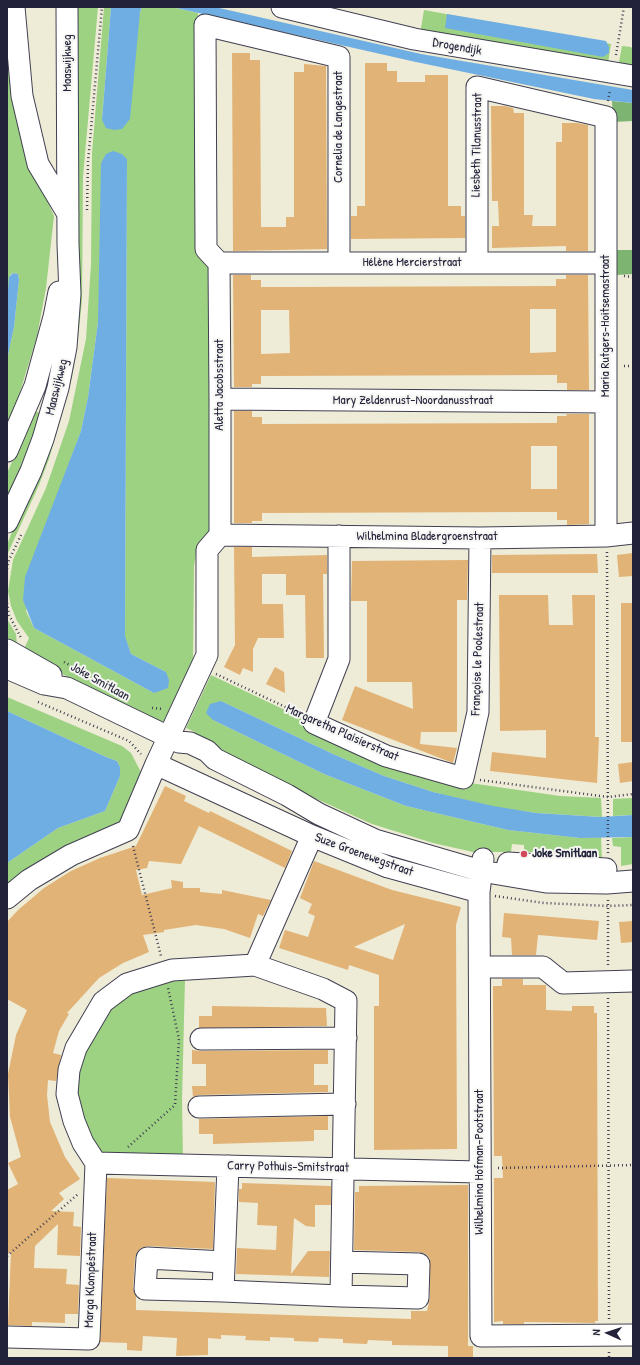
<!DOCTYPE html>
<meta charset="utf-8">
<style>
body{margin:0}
#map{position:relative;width:640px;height:1365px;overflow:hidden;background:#eeebd7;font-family:"Patrick Hand",sans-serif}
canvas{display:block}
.frame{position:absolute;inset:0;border:8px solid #22223b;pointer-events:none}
.north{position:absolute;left:588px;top:1313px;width:40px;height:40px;-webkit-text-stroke:3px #f6f6f2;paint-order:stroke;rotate:273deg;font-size:11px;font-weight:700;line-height:16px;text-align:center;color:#22223b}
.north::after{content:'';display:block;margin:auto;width:14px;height:18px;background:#22223b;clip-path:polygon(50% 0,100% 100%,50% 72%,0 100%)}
</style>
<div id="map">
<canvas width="640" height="1365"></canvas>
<div class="frame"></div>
<div class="north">N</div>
</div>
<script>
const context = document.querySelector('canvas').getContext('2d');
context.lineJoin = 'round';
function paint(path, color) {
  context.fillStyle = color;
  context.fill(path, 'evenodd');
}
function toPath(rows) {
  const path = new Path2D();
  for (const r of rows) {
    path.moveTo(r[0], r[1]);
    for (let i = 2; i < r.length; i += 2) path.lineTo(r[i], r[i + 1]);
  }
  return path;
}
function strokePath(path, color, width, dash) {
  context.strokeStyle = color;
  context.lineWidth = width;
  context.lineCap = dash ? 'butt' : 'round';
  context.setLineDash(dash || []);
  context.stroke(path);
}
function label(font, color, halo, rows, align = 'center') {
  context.font = font + ' "Patrick Hand",sans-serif';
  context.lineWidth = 4;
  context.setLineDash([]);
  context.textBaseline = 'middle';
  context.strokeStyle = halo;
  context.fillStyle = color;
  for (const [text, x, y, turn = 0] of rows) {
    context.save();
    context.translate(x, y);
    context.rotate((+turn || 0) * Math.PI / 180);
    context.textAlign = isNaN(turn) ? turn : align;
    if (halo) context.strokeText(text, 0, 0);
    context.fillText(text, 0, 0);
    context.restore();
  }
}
paint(toPath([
 [7,7,39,182,54,216,46,288,37,336,7,435,7,360,14,327,19,280,18,274,13,273,10,275,7,305],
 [75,7,98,7,83,177,82,300,78,339,72,377,49,459,39,485,7,555,7,545,55,416],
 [104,7,111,7,102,120,142,7,172,7,198,13,199,249,211,273,212,531,197,548,194,566,193,663,164,721,157,723,22,653,29,638,17,621,11,606,8,591,13,560,46,488,69,421,86,339,91,264,92,153],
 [127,160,125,637,131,654,166,672,154,693,34,628,26,611,61,485,81,431,88,397,98,322],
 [424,10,611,44,608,63,420,34],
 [622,46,631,47,633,50,633,72,622,68,619,62],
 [35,411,40,413,33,435,7,501,7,473],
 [7,619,16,634,17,645,7,646],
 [211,675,304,719,303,723,319,732,443,781,469,787,470,783,560,796,601,798,602,817,536,813,493,807,433,792,384,776,333,754,221,701,213,720,324,774,406,806,508,830,580,838,601,837,602,862,524,851,524,845,512,844,511,852,473,852,433,843,372,824,270,778,191,741,195,732,186,728],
 [7,697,122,746,131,753,142,774,116,829,7,889,7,863,58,828,105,811,120,776,120,767,117,761,106,757,7,711],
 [633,798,633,815,613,816,613,799],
 [633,837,633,864,621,866,621,847,613,846,612,838],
 [166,979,185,979,182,1101,183,1158,98,1155,89,1141,74,1086,93,1029,114,1006,142,987]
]), '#9dd283');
paint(toPath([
 [612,101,633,103,633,121,613,122],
 [617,250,633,250,633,274,616,275]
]), '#7eb471');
paint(toPath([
 [111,7,142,7,140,12,130,119,122,129,114,130,106,128,102,120],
 [172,7,215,7,421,54,633,90,633,103,594,99,416,62],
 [447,14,606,41,609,47,609,53,603,57,445,28],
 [113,151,122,154,127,159,125,636,131,654,166,672,169,680,168,688,154,693,34,628,23,600,25,577,81,431,88,397,98,322,101,163,106,154],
 [13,273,18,274,19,280,14,327,7,360,7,305,9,277],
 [221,701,333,754,384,776,433,792,493,806,536,813,601,817,633,815,633,837,580,838,508,830,406,806,324,774,213,720,206,713,210,704],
 [7,711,106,757,117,761,120,767,120,776,105,811,58,828,7,863]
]), '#6faee2');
paint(toPath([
 [232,53,250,53,250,60,260,60,261,227,286,227,286,217,294,217,294,72,304,72,304,64,326,66,327,249,233,251],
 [365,63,387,63,387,71,397,71,397,82,425,82,425,75,448,75,448,206,461,206,461,216,465,216,465,238,351,239,351,216,357,216,357,206,365,206],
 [491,106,505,106,513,108,514,113,524,113,524,215,533,215,532,226,556,226,556,142,562,142,562,123,577,123,588,125,588,251,566,251,566,246,492,248,492,226,499,226,498,201,492,201],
 [233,275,251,275,251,280,261,280,261,287,292,287,556,286,556,279,566,279,566,275,588,275,589,390,567,390,567,383,557,383,557,375,261,376,261,384,252,384,252,387,234,387],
 [530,309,556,309,556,352,530,353],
 [261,310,289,310,290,353,261,354],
 [234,411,252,411,252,417,262,417,262,424,557,423,557,416,567,416,566,414,589,414,589,524,567,525,567,520,557,520,557,512,529,512,262,513,262,521,252,521,252,523,234,523],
 [531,446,557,446,557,489,531,489],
 [234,547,252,547,252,557,327,555,327,574,323,574,324,658,306,658,305,595,286,595,286,574,262,574,262,604,283,604,284,638,258,638,253,649,253,672,243,668,240,675,224,667,235,645],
 [633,553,633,576,619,577,617,555],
 [597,554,598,573,492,573,492,555],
 [468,560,467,600,457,600,457,732,421,732,420,744,457,748,453,763,342,720,355,686,413,709,412,682,367,682,367,601,351,601,352,561],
 [499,595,548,595,549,625,573,625,572,595,595,595,595,737,599,737,597,783,490,771,492,752,546,758,546,730,500,731],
 [621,603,633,603,633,742,621,742],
 [275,667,284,672,285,693,266,684],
 [633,762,633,781,620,783,618,764],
 [165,786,186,796,184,801,209,813,210,811,292,851,285,868,199,826,181,864,149,861,147,868,136,870,142,895,172,888,171,880,183,882,183,888,200,888,200,892,222,894,222,890,271,900,263,916,258,914,250,938,224,929,196,925,164,930,164,932,143,935,149,952,123,963,99,978,67,1013,69,1014,59,1031,53,1053,61,1055,56,1081,48,1080,47,1095,50,1122,65,1157,80,1179,59,1193,64,1199,51,1211,74,1212,73,1226,81,1227,80,1256,57,1255,58,1224,35,1246,34,1268,67,1269,66,1284,79,1285,78,1314,65,1314,65,1323,32,1322,32,1326,8,1325,11,1251,7,1255,7,1190,18,1184,8,1163,21,1157,10,1117,8,1074,16,1035,27,1010,7,999,7,922,18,910,44,888,71,871,100,858,136,846],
 [314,861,392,890,461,907,456,925,457,1149,374,1150,374,1006,379,1006,379,975,349,965,348,970,279,948,285,930,308,937,315,916,308,913,312,904,300,898],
 [405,924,393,960,354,947],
 [504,913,599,921,597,940,538,935,536,955,512,955,511,938,502,937],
 [633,921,633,942,621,943,619,922],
 [502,979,523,979,523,985,546,985,546,1010,572,1011,572,1006,594,1006,594,1013,597,1013,598,1321,595,1321,595,1323,524,1322,524,1324,503,1324,503,1321,494,1322,494,1178,503,1178,502,1156,494,1156,493,986,502,986],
 [212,1006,326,1008,327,1026,199,1028,199,1016,212,1016],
 [192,1050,201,1051,328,1050,328,1064,314,1064,314,1085,328,1085,328,1092,199,1095,193,1097,192,1086,206,1086,206,1064,192,1064],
 [328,1116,328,1130,314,1130,314,1141,213,1144,213,1134,199,1134,199,1119],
 [107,1178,215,1182,213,1249,148,1246,141,1248,137,1252,135,1257,133,1288,136,1297,136,1310,411,1319,411,1311,427,1311,430,1298,430,1259,426,1254,419,1252,354,1250,355,1192,359,1192,359,1186,468,1185,468,1346,473,1346,473,1358,448,1358,448,1346,392,1345,392,1341,368,1340,367,1344,343,1343,343,1339,319,1338,318,1342,294,1341,294,1338,270,1337,270,1341,245,1340,246,1336,221,1335,221,1339,208,1338,208,1355,176,1356,177,1338,143,1336,142,1351,127,1350,127,1343,100,1342],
 [242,1183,331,1186,331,1205,315,1205,315,1227,306,1226,294,1218,291,1274,308,1251,330,1251,329,1277,236,1274,237,1248,276,1250,277,1226,257,1225,258,1203,239,1202,239,1189,242,1189]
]), '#e2b376');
const minor = toPath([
 [14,7,22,96,38,164,68,214],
 [282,7,414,39,633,76],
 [477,262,477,87,606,117,606,536],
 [219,263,606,263],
 [220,399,606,402],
 [7,451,35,386,54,317,59,292],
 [7,522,31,471,43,439,58,388,66,347,70,294,68,244,67,7],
 [220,535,480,538,606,536,633,533],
 [339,536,339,659,314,723,386,756,463,778,478,712,480,538],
 [7,650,51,675],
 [7,668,44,684,67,688,179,742,190,743,207,751,215,759,287,795,319,814,375,840,481,871,546,882,607,883,633,881],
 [156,764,312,836,388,867,479,892],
 [483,859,479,892,481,1336,633,1335],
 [508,863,606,869],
 [7,898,29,880,71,855,128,830,156,764,207,655,207,550,220,535,220,399,219,263,206,249,205,25,339,57,339,263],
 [255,965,312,836],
 [480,967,543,967,563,983,633,981],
 [201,1039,346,1038],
 [199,1107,345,1104],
 [96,1163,83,1143,74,1121,67,1094,69,1070,76,1048,103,1002,127,984,172,970,255,965,323,989,346,1001,341,1296,223,1291,228,1166],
 [96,1163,479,1172],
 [223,1291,145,1289,147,1258,224,1262],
 [341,1296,418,1298,419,1264,342,1262],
 [7,1337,89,1339,96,1163]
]);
strokePath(minor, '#414052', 23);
strokePath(toPath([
 [616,55,624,7],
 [608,101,610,90],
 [87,210,88,162,102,7],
 [624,276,633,277],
 [624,366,633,366],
 [607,552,608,853],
 [7,569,9,560,22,533],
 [7,603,9,615,21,638],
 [64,662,109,687],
 [216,674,300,714],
 [38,702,129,741,141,754],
 [152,708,163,709],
 [480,780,608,797,633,794],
 [133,846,161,956],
 [495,896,544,903,608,906,633,905],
 [608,965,608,900],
 [608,998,609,1319],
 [128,1147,175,1105,179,1039,168,988],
 [498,1168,633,1165],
 [7,1256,78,1194],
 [609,1352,609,1358]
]), '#414052', 2.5, [1, 3]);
strokePath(minor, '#fff', 21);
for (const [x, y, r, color] of [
 [524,854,4,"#d1495b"]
]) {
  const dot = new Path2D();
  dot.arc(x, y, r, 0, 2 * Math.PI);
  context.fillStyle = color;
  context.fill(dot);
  strokePath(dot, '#f6f6f2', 1.5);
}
label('13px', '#22223b', '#f6f6f2', [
 ["Drogendijk",457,47,10],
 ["Maaswijkweg",68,63,-90],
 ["Cornelia de Langestraat",339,127,-90],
 ["Liesbeth Tilanusstraat",477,145,-89],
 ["Hélène Mercierstraat",412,263],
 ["Maria Rutgers-Hoitsemastraat",606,326,-90],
 ["Aletta Jacobsstraat",220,385,-90],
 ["Maaswijkweg",57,387,-76],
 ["Mary Zeldenrust-Noordanusstraat",413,401],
 ["Wilhelmina Bladergroenstraat",427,537],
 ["Françoise le Poolestraat",478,659,-88],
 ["Joke Smitlaan",100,682,29],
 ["Margaretha Plaisierstraat",342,733,24],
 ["Suze Groenewegstraat",364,855,20],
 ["Wilhelmina Hofman-Pootstraat",480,1162,-90],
 ["Carry Pothuis-Smitstraat",288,1167,1],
 ["Marga Klompéstraat",91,1280,-88]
]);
label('bold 13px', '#22223b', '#f6f6f2', [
 ["Joke Smitlaan",532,854]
], 'left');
</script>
